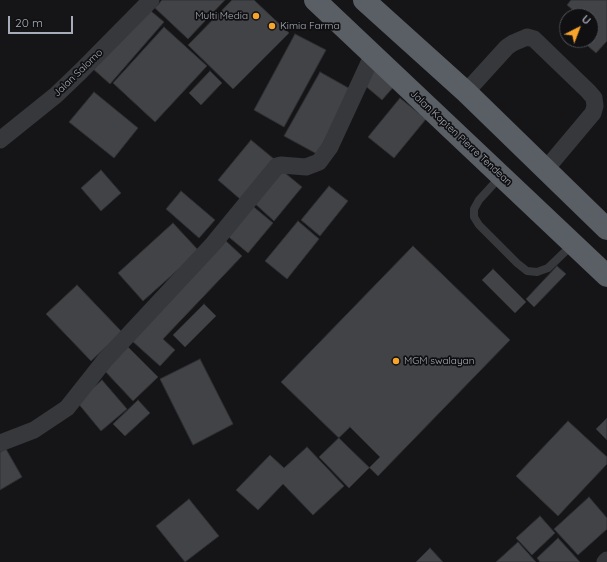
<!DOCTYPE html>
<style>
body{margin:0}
#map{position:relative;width:607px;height:562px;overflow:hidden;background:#151517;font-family:Quicksand,sans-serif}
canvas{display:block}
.north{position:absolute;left:559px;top:8px;width:40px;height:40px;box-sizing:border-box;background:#101012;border:1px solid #4c4f54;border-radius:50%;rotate:42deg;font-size:11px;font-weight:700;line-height:16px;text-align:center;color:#a7adb8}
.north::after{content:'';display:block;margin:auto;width:14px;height:18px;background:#f7a42d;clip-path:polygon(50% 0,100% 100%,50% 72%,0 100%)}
.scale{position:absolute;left:8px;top:16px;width:65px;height:18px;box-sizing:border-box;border:2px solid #a7adb8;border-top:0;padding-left:5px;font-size:12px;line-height:14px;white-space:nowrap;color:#a7adb8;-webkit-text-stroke:3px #101012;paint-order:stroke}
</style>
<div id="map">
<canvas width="607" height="562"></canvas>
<div class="north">U</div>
<div class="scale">20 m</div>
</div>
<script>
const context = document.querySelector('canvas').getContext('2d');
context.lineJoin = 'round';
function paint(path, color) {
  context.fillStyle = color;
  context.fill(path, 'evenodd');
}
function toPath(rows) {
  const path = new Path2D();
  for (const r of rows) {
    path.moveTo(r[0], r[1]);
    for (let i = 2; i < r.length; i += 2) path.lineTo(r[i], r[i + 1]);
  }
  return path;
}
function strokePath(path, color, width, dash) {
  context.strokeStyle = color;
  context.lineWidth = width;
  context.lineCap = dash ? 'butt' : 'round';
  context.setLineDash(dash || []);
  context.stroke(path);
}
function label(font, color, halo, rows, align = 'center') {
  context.font = font + ' Quicksand,sans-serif';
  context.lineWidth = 3.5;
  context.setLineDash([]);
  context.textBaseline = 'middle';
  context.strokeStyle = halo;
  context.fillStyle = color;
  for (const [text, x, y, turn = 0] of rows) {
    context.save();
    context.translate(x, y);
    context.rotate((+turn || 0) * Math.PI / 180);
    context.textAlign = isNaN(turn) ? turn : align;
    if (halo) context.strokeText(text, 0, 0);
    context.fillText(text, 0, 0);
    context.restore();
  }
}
const building = toPath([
 [162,0,225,0,188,39,155,8,162,0],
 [232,0,254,0,289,33,233,89,188,45,232,0],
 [571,0,607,0,607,41,596,53,581,40,591,40,591,16,580,16,567,5,571,0],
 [145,6,164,22,110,84,92,68,145,6],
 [164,27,207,66,155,122,113,83,164,27],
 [295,34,326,50,284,127,254,110,295,34],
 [376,66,396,84,382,100,362,83,376,66],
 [210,71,222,83,201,105,189,93,210,71],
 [320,72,352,90,317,154,284,136,320,72],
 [94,92,138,128,114,158,69,122,94,92],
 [400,98,426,119,394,158,368,137,400,98],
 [251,140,274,159,240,199,218,180,251,140],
 [279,168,302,187,274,221,252,201,279,168],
 [101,170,121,193,101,211,81,188,101,170],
 [329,186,348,201,320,236,301,220,329,186],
 [181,191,215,220,199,238,166,209,181,191],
 [249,203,273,223,248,253,224,233,249,203],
 [298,221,319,239,287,279,265,261,298,221],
 [173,223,199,251,143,301,118,273,173,223],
 [226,241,242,256,163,339,175,350,160,366,131,340,226,241],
 [413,246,510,340,378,476,281,382,413,246],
 [557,266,566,274,534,307,526,299,557,266],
 [493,269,526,302,515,313,482,280,493,269],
 [77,285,122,332,91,361,46,314,77,285],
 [204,304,216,316,185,347,173,335,204,304],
 [127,346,158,377,133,401,103,369,127,346],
 [200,359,233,424,193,445,160,379,200,359],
 [102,380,127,409,101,431,77,402,102,380],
 [138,400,150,413,125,436,113,424,138,400],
 [607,418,607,440,596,429,607,418],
 [568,421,607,457,607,464,558,516,516,476,568,421],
 [350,427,380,457,349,488,319,457,350,427],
 [307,447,344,486,313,515,283,484,258,510,236,490,270,455,284,468,307,447],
 [6,449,22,477,0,490,0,452,6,449],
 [589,497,607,518,607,529,578,555,554,529,589,497],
 [189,499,219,536,185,562,156,526,189,499],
 [540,516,555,533,532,555,516,538,540,516],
 [558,538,580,562,540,562,537,558,558,538],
 [518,542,536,562,496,562,518,542],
 [430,548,443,562,416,562,430,548]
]);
paint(building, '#414347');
strokePath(building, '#2f3033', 1);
strokePath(toPath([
 [501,176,479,200,474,209,474,217,479,225,517,263,527,271,537,272,548,268,573,244]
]), '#36383c', 8);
strokePath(toPath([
 [466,92,507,47,513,43,527,37,534,39,588,91,594,98,595,106,593,113,546,169],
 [0,140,56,95,81,71,151,0],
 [0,443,34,430,67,408,105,360,213,244,277,166,281,165,306,167,319,162,330,147,373,54],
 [605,562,607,560]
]), '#36383c', 17);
strokePath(toPath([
 [315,0,607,276],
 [364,0,466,92,607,229]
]), '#5a5e65', 22);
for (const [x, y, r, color] of [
 [256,16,4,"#f7a42d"],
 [272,26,4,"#f7a42d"],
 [396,361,4,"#f7a42d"]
]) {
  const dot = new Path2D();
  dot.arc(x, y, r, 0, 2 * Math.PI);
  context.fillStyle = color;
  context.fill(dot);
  strokePath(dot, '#101012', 1.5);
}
label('10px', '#a7adb8', '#101012', [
 ["Multi Media",248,16,"right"],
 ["Kimia Farma",280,26],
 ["MGM swalayan",404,361]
], 'left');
label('10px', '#a7adb8', '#101012', [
 ["Jalan Salomo",78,73,-44],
 ["Jalan Kapten Pierre Tendean",461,138,43]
]);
</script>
